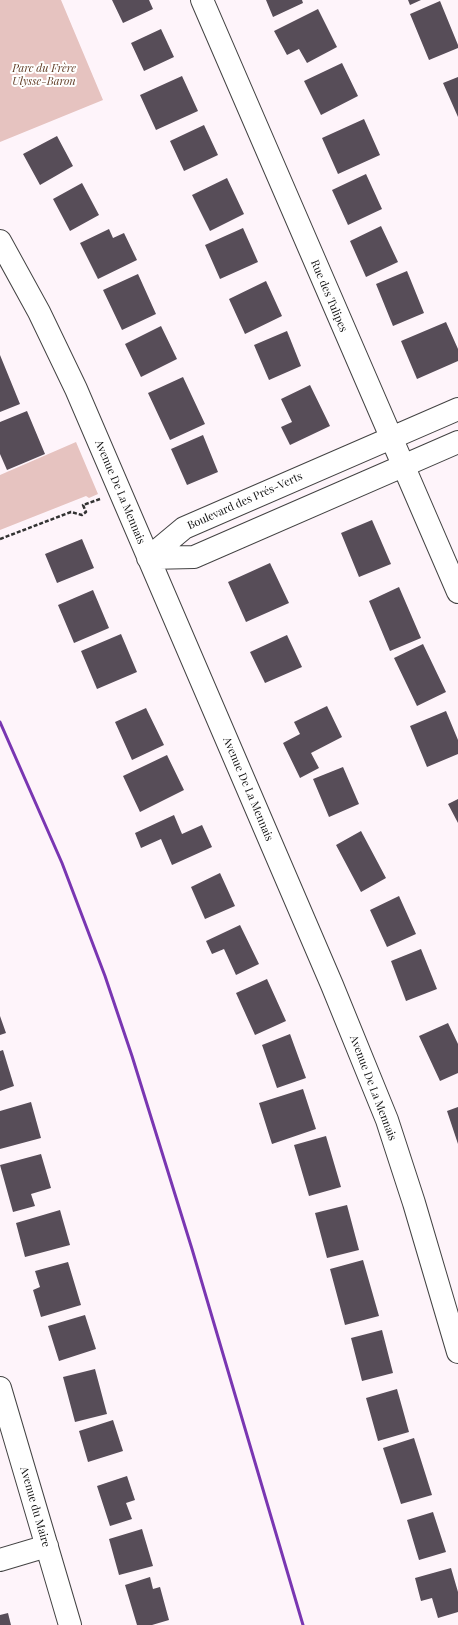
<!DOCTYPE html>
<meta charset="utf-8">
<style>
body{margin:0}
canvas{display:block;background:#fef4fa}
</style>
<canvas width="458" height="1625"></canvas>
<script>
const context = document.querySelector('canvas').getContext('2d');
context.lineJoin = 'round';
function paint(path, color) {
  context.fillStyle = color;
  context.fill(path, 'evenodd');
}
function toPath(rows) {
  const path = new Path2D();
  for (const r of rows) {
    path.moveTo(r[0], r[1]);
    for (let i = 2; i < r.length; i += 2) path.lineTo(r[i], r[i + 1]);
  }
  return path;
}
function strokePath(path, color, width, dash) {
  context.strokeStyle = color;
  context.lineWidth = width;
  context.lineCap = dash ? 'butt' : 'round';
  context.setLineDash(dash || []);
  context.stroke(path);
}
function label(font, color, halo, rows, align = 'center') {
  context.font = font + ' "Playfair Display",serif';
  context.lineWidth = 4;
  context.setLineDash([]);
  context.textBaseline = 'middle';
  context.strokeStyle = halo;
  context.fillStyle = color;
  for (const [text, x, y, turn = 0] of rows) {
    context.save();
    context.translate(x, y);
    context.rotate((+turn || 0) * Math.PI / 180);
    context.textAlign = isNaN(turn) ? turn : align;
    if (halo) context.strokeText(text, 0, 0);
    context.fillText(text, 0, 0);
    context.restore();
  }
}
paint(toPath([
 [0,0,61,0,103,100,0,142],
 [76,442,98,494,89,498,86,496,0,530,0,475]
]), '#e6c3c0');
paint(toPath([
 [112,0,149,0,153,9,123,23],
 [266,0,302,0,303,3,273,17],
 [408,0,421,0,410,5],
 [440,1,458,45,458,48,429,60,410,14],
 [318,9,337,47,307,63,299,49,287,55,274,31],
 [161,29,174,57,144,71,131,43],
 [342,63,358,96,321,115,304,81],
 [182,76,198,111,156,130,140,95],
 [458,77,458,117,443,83],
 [364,119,380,155,338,174,322,138],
 [204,125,218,155,184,171,170,141],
 [57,136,73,166,40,185,23,154],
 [366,174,382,209,348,225,332,190],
 [227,178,244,214,210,231,192,195],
 [82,183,99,215,70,231,53,199],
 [381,226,398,262,366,277,350,241],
 [243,228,258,262,220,279,205,245],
 [109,229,113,238,124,233,137,260,98,279,80,243],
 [407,271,424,313,393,326,376,284],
 [138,274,156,314,122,330,103,290],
 [266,281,282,316,245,334,229,299],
 [446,322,458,349,458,361,417,379,401,341],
 [161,326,177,359,141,377,125,344],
 [287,331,301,366,269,380,254,345],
 [0,355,20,404,0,412],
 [183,377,205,424,170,440,148,393],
 [310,385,330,426,290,445,281,427,292,422,281,399],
 [27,411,45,454,7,470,0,454,0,422],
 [203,435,218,472,187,485,171,449],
 [372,520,391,564,359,577,341,533],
 [82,539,94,568,57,583,45,554],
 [270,563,289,603,246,622,228,582],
 [399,587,421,638,390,651,369,601],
 [93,590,109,628,74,643,58,605],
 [121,634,137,672,97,689,81,651],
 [287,635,302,667,265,683,250,652],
 [423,644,446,692,417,706,394,658],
 [327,706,342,737,311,753,319,768,300,778,283,743,300,734,294,722],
 [146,708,164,745,132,760,115,722],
 [446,711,458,740,458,754,427,767,410,726],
 [167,755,184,790,140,812,123,776],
 [343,767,359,804,329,817,313,779],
 [458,799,458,823,448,804],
 [174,815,182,834,202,825,212,847,172,865,161,839,141,848,135,833],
 [361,831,386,878,361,892,336,845],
 [220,873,235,906,205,919,191,887],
 [399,896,416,934,387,947,370,910],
 [240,925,259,964,236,975,224,949,212,954,206,941],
 [421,949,437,989,406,1001,391,961],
 [267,979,286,1021,255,1035,236,993],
 [0,1016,6,1033,0,1035],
 [448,1023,458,1044,458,1073,440,1081,419,1036],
 [290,1034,306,1078,277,1088,262,1045],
 [3,1050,14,1086,0,1091,0,1051],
 [303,1089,316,1129,272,1144,259,1103],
 [31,1102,41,1138,0,1149,0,1111],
 [458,1107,458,1144,447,1111],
 [326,1136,341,1187,309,1196,294,1145],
 [41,1154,51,1188,31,1194,35,1206,13,1212,0,1165],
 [347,1205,359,1250,327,1258,315,1213],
 [60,1210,70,1245,25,1257,16,1223],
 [363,1260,379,1316,345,1325,330,1269],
 [68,1262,81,1305,41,1317,33,1290,40,1287,35,1271],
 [85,1315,96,1349,59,1361,48,1326],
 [382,1330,393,1373,362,1381,351,1338],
 [95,1369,107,1414,75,1422,63,1377],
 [397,1389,409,1432,378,1441,366,1398],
 [113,1420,123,1451,88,1462,79,1431],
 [414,1438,432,1495,401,1504,383,1448],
 [127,1476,135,1500,126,1503,132,1519,110,1526,97,1486],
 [433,1512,446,1552,419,1560,407,1520],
 [142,1529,153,1566,119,1575,109,1539],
 [451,1568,458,1592,458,1612,438,1618,432,1598,421,1601,415,1578],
 [150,1577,153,1589,160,1587,169,1620,152,1625,137,1625,125,1585],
 [8,1613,11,1625,0,1625,0,1615]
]), '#574d58');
const minor = toPath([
 [202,0,458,592],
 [0,241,39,312,76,389,332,985,387,1120,414,1203,458,1352],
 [148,558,184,528,458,409],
 [148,558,194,557,458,442],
 [0,1388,70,1625],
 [0,1560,47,1546]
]);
strokePath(minor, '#434343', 24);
strokePath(toPath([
 [0,539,71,512,82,515,86,512,83,505,100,499]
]), '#323232', 2.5, [4, 2]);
strokePath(minor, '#fff', 22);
strokePath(toPath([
 [0,722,62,863,105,976,132,1056,192,1249,303,1625]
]), '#7936b2', 3);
label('italic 11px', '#613d26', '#fff', [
 ["Parc du Frère",44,69],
 ["Ulysse-Baron",44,82]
]);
label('11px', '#101010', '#fff', [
 ["Rue des Tulipes",329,296,67],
 ["Avenue De La Mennais",120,492,67],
 ["Boulevard des Prés-Verts",245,501,-24],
 ["Avenue De La Mennais",248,789,67],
 ["Avenue De La Mennais",373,1088,69],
 ["Avenue du Maire",35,1507,74]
]);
</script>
